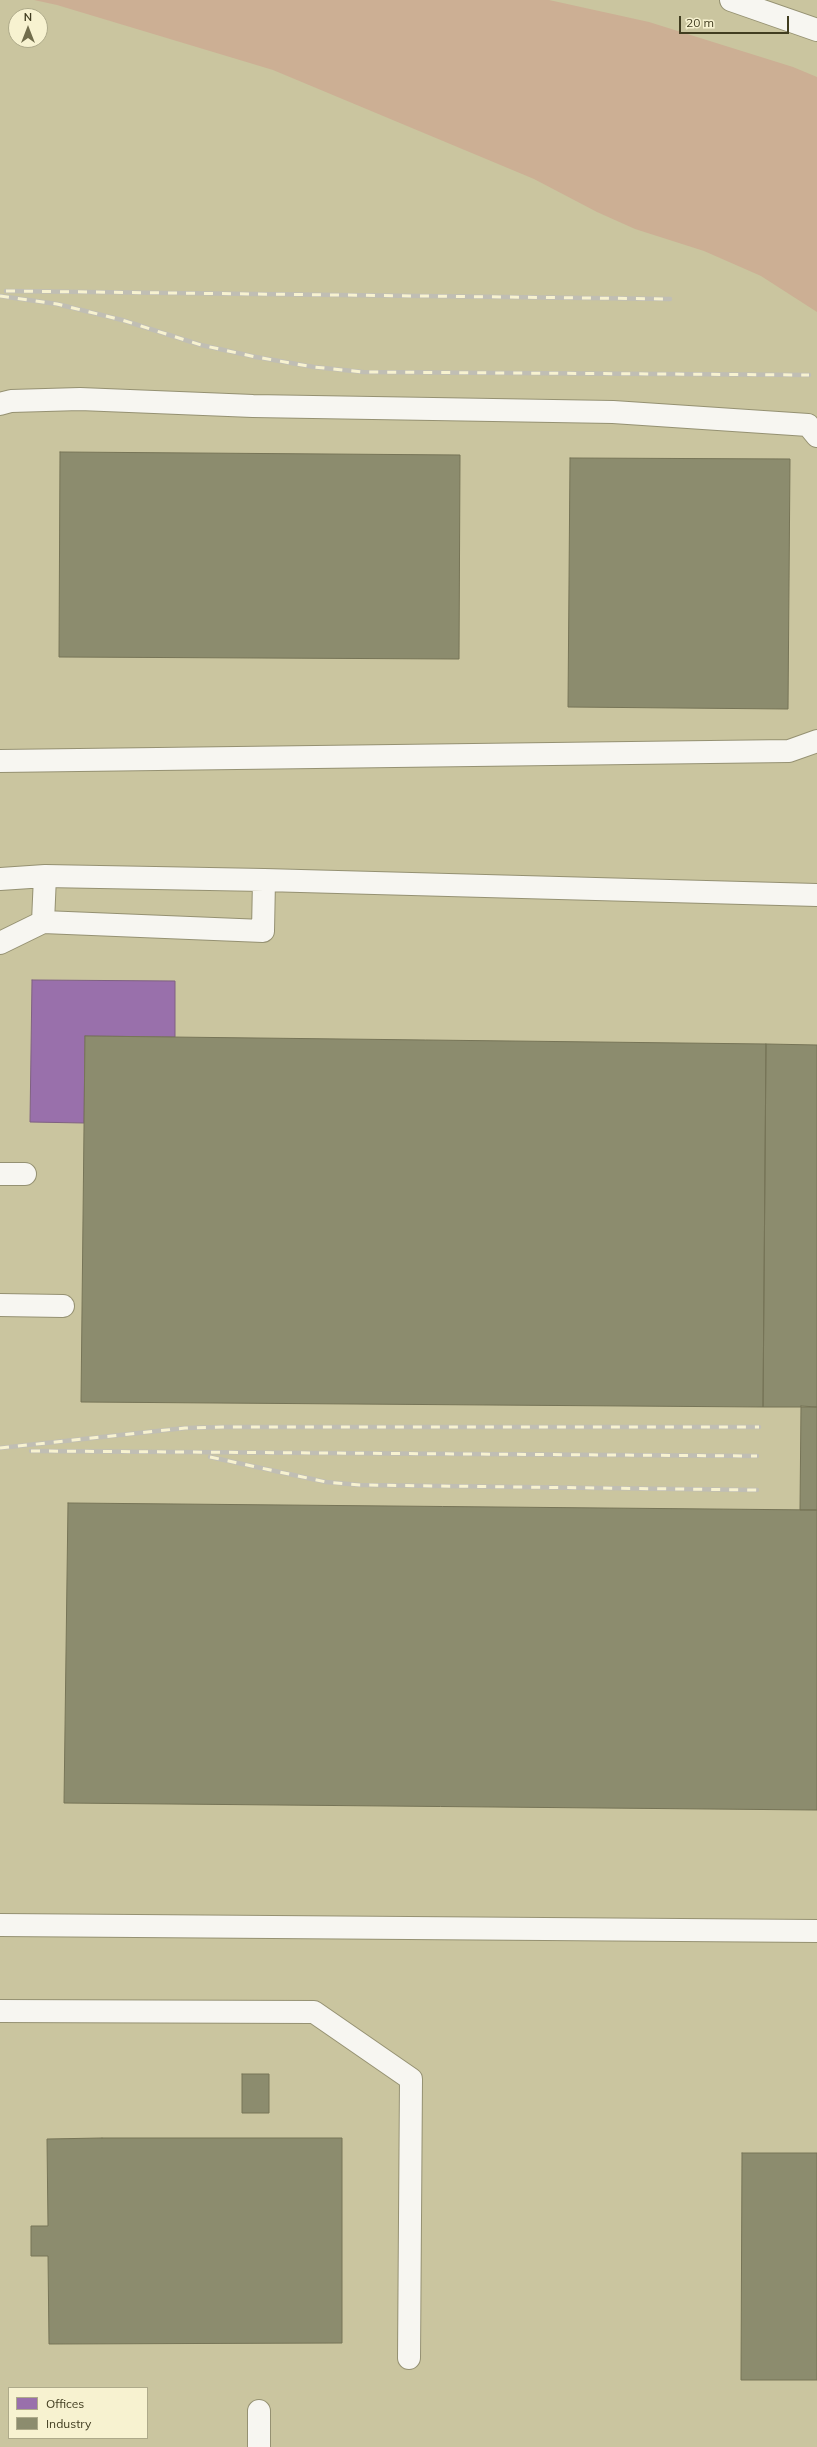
<!DOCTYPE html>
<style>
body{margin:0}
#map{position:relative;width:817px;height:2447px;overflow:hidden;background:#cac59f;font-family:Mulish,sans-serif}
canvas{display:block}
.legend{position:absolute;left:8px;top:2387px;width:140px;height:52px;box-sizing:border-box;background:#f7f2d0;border:1px solid #aeaa8a;margin:0;padding:5px 7px;list-style:none;font-size:12px;color:#413d20}
.legend li{display:flex;align-items:center;gap:8px;height:20px}
.legend b{width:20px;border:1px solid #aeaa8a}
.north{position:absolute;left:8px;top:8px;width:40px;height:40px;box-sizing:border-box;background:#f7f2d0;border:1px solid #aeaa8a;border-radius:50%;rotate:0deg;font-size:11px;font-weight:700;line-height:16px;text-align:center;color:#413d20}
.north::after{content:'';display:block;margin:auto;width:14px;height:18px;background:#716d4c;clip-path:polygon(50% 0,100% 100%,50% 72%,0 100%)}
.scale{position:absolute;left:679px;top:16px;width:110px;height:18px;box-sizing:border-box;border:2px solid #413d20;border-top:0;padding-left:5px;font-size:12px;line-height:14px;white-space:nowrap;color:#413d20;-webkit-text-stroke:3px #f7f2d0;paint-order:stroke}
</style>
<div id="map">
<canvas width="817" height="2447"></canvas>
<ul class="legend">
<li><b style="height:11px;background:#9970ab"></b>Offices</li>
<li><b style="height:11px;background:#8c8c6e"></b>Industry</li>
</ul>
<div class="north">N</div>
<div class="scale">20 m</div>
</div>
<script>
const context = document.querySelector('canvas').getContext('2d');
context.lineJoin = 'round';
function paint(path, color) {
  context.fillStyle = color;
  context.fill(path, 'evenodd');
}
function toPath(rows) {
  const path = new Path2D();
  for (const r of rows) {
    path.moveTo(r[0], r[1]);
    for (let i = 2; i < r.length; i += 2) path.lineTo(r[i], r[i + 1]);
  }
  return path;
}
function strokePath(path, color, width, dash) {
  context.strokeStyle = color;
  context.lineWidth = width;
  context.lineCap = dash ? 'butt' : 'round';
  context.setLineDash(dash || []);
  context.stroke(path);
}
paint(toPath([
 [34,0,549,0,649,22,793,67,817,77,817,312,761,276,704,251,635,229,597,212,534,179,273,70,57,5]
]), '#ccaf94');
const offices = toPath([
 [32,980,175,981,175,1037,85,1036,84,1123,30,1122,32,980]
]);
paint(offices, '#9970ab');
strokePath(offices, '#7f6181', 1);
const industry = toPath([
 [60,452,460,455,459,659,59,657,60,452],
 [570,458,790,459,788,709,568,707,570,458],
 [85,1036,766,1044,763,1407,81,1402,85,1036],
 [766,1044,817,1045,817,1407,763,1407,766,1044],
 [801,1406,817,1407,817,1510,800,1510,801,1406],
 [68,1503,817,1510,817,1810,64,1803,68,1503],
 [242,2074,269,2074,269,2113,242,2113,242,2074],
 [102,2138,342,2138,342,2343,49,2344,48,2256,31,2256,31,2226,48,2226,47,2139,102,2138],
 [742,2153,817,2153,817,2380,741,2380,742,2153]
]);
paint(industry, '#8c8c6e');
strokePath(industry, '#767457', 1);
const minor = toPath([
 [0,404,11,401,80,399,253,406,613,412,808,425,817,436],
 [0,761,789,751,817,741],
 [0,879,45,876,43,922,0,943],
 [264,880,817,895],
 [43,922,263,931,264,880,45,876],
 [0,1174,25,1174],
 [0,1305,63,1306],
 [0,1925,817,1931],
 [0,2011,314,2012,411,2079,409,2358],
 [259,2447,259,2411]
]);
const highway = toPath([
 [731,0,817,30]
]);
strokePath(minor, '#959172', 24);
strokePath(highway, '#959172', 24);
strokePath(minor, '#f7f6f1', 22);
strokePath(highway, '#f7f6f1', 22);
const rail = toPath([
 [6,291,670,299],
 [0,296,57,304,122,320,201,345,256,357,314,367,363,372,809,375],
 [0,1448,185,1428,223,1427,759,1427],
 [31,1451,757,1456],
 [210,1457,326,1482,360,1485,757,1490]
]);
strokePath(rail, '#c0beb4', 4.5);
strokePath(rail, '#f7f2d0', 3, [9]);
</script>
